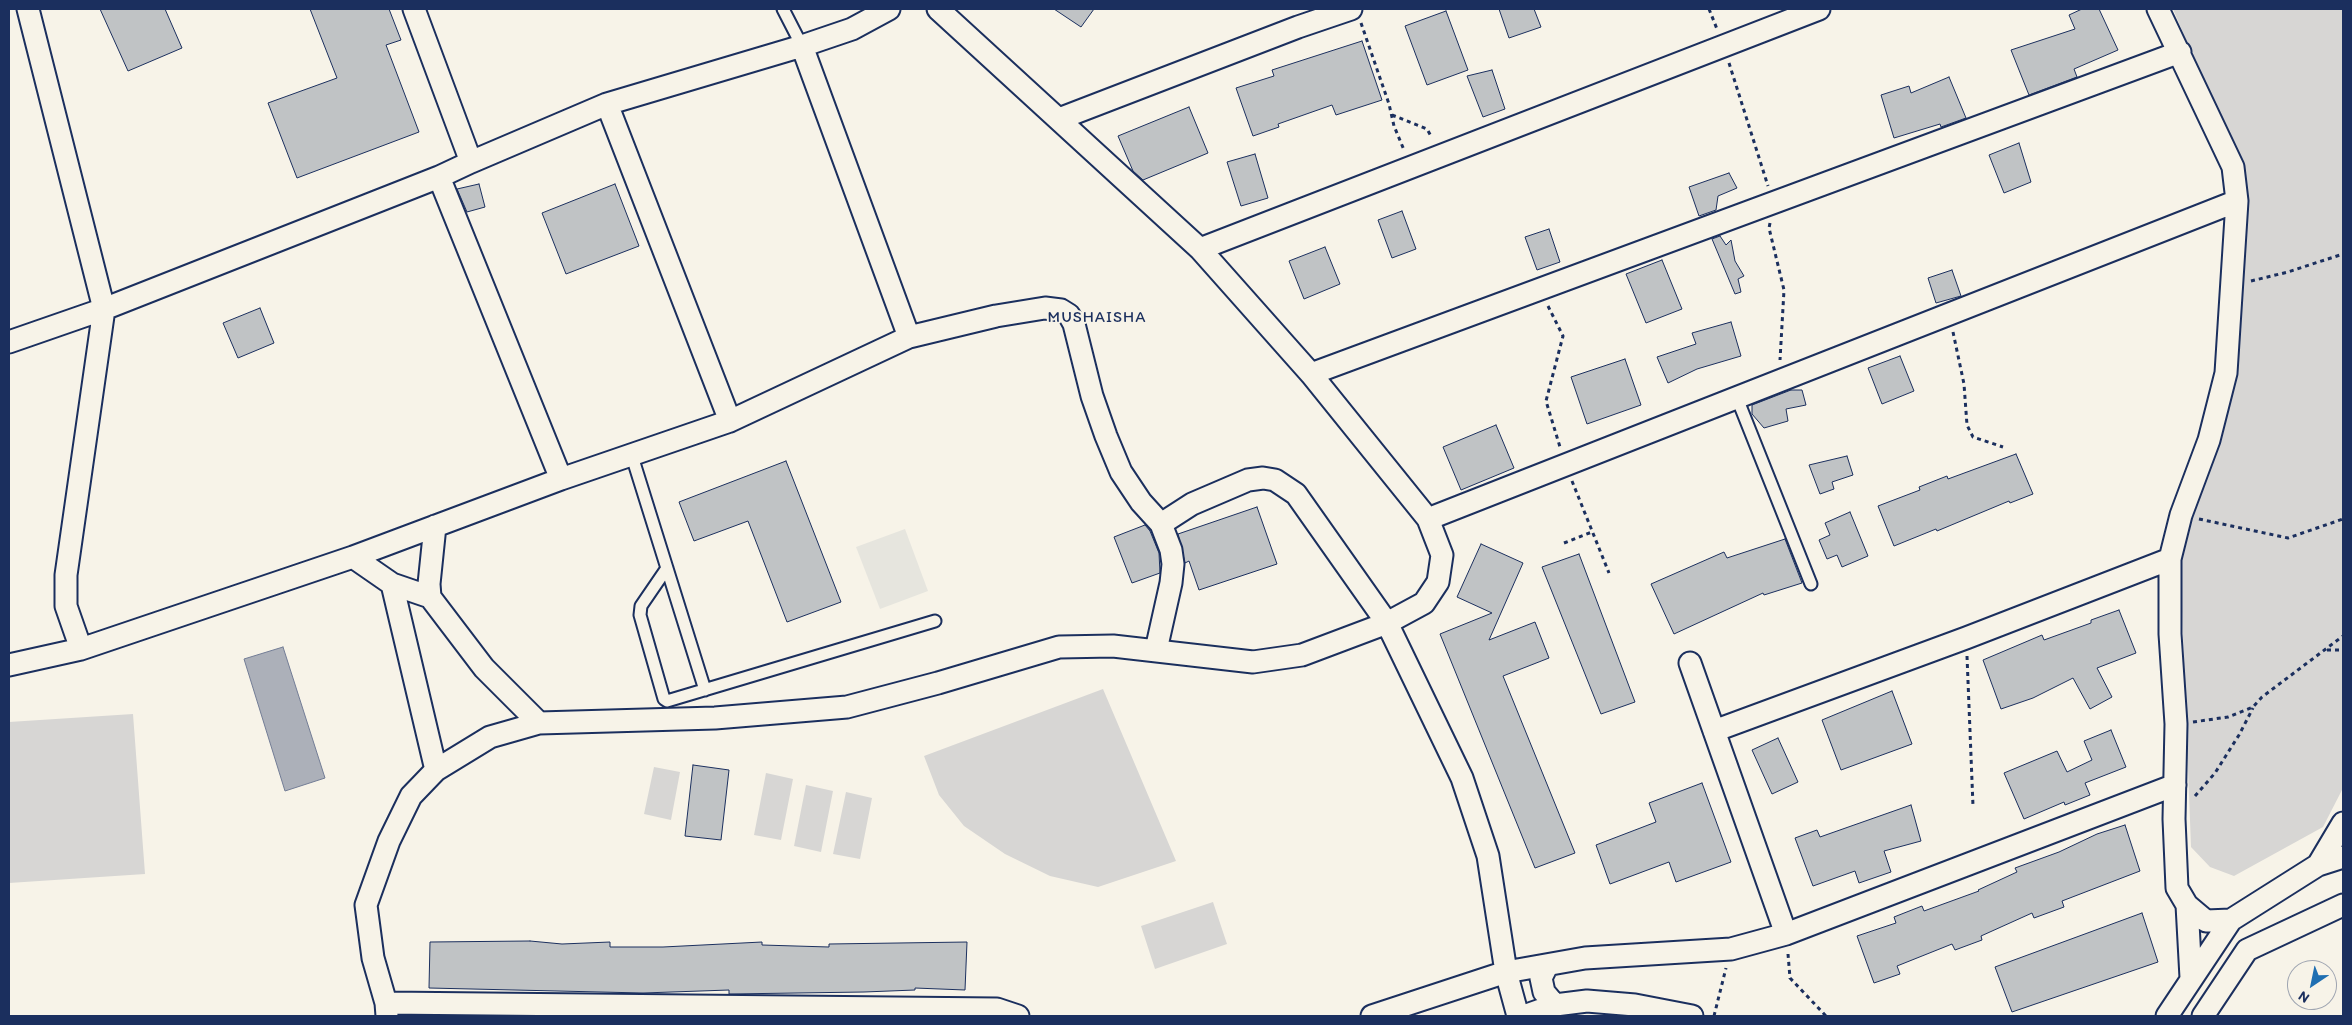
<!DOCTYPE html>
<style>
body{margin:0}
#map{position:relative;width:2352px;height:1025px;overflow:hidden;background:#f7f3e8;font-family:Itim,sans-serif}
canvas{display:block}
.frame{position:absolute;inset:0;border:10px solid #1b2f5e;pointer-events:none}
.north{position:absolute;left:2287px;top:960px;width:50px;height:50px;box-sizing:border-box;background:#f7f3e8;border:1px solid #9fa5b1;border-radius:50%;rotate:214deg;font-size:14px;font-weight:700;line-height:20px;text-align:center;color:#1b2f5e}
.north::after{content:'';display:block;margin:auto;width:18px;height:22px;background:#1f6fb2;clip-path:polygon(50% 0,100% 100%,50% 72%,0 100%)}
</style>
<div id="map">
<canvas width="2352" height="1025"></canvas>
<div class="frame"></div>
<div class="north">N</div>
</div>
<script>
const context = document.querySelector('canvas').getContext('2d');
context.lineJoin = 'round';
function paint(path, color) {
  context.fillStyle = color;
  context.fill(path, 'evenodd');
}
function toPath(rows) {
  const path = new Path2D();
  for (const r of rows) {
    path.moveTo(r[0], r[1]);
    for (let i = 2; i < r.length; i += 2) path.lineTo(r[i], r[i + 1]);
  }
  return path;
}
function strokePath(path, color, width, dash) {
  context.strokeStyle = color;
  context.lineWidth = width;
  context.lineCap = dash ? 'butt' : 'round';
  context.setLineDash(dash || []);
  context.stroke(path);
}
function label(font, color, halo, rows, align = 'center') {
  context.font = font + ' Itim,sans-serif';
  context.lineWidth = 4;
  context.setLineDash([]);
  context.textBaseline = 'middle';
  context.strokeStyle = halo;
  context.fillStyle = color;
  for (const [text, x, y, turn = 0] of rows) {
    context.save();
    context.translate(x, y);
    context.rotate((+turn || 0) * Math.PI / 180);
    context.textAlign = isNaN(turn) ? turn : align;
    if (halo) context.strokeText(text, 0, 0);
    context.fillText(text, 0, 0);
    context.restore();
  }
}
paint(toPath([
 [905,529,928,591,880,609,856,547]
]), '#e6e5de');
paint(toPath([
 [2173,9,2343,9,2343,788,2323,827,2234,876,2210,867,2191,847,2180,558,2189,505,2223,407,2236,158],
 [1103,689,1176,861,1098,887,1050,876,1005,854,964,826,939,795,924,756],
 [133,714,145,874,9,883,9,722],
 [654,767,680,772,671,820,644,814],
 [766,773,793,779,781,840,754,835],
 [806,785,833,791,821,852,794,846],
 [846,792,872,798,860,859,833,854],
 [1213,902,1227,944,1155,969,1141,926]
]), '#d7d6d4');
const water = toPath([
 [283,647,325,778,285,791,244,659,283,647]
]);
paint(water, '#acb0b9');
strokePath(water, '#727c95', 1);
const building = toPath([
 [100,9,165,9,182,48,128,71,100,9],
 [310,9,389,9,401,40,386,45,419,132,297,178,268,103,337,78,310,9],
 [1054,9,1094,9,1081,27,1054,9],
 [1499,9,1534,9,1541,27,1509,38,1499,9],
 [2082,9,2099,9,2118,50,2074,69,2077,77,2029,95,2011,50,2075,29,2069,15,2082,9],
 [1446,11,1468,70,1427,85,1405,26,1446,11],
 [1362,41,1382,100,1336,115,1332,105,1278,124,1279,127,1253,136,1236,88,1274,76,1272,70,1362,41],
 [1492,70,1505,109,1483,117,1467,76,1492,70],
 [1949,77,1966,118,1941,127,1940,124,1894,138,1881,95,1909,86,1911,93,1949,77],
 [1189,107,1208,153,1143,180,1133,171,1118,136,1189,107],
 [2019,143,2031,182,2004,193,1989,155,2019,143],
 [1255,154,1268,198,1241,206,1227,162,1255,154],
 [1729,173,1737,188,1718,196,1716,210,1699,216,1689,187,1729,173],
 [479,184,485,207,467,212,457,189,479,184],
 [615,184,639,246,566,274,542,213,615,184],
 [1402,211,1416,249,1392,258,1378,220,1402,211],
 [1549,229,1560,262,1537,270,1525,237,1549,229],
 [1720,236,1726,245,1731,240,1735,261,1744,276,1738,279,1741,292,1735,294,1712,239,1720,236],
 [1325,247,1340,284,1304,299,1289,261,1325,247],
 [1662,260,1682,309,1646,323,1626,274,1662,260],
 [1952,270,1961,296,1936,303,1928,278,1952,270],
 [260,308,274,343,238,358,223,323,260,308],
 [1731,322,1741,356,1697,369,1668,383,1657,357,1696,344,1692,333,1731,322],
 [1900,356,1914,391,1882,404,1868,368,1900,356],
 [1625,359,1641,405,1587,424,1571,377,1625,359],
 [1791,390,1802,390,1806,405,1786,409,1788,421,1764,428,1752,414,1752,405,1791,390],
 [1496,425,1514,468,1461,490,1443,447,1496,425],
 [2016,454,2033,494,2010,503,2009,501,1937,531,1936,529,1894,546,1878,506,1920,490,1919,487,1947,476,1948,479,2016,454],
 [1847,456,1853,475,1832,482,1834,489,1820,494,1809,465,1847,456],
 [786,461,841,602,787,622,748,521,694,541,679,502,786,461],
 [1257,507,1277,564,1199,590,1189,561,1185,563,1178,534,1257,507],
 [1850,512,1868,556,1842,567,1837,555,1827,559,1819,540,1830,535,1825,523,1850,512],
 [1145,525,1150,531,1159,553,1160,573,1132,583,1114,537,1145,525],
 [1785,539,1802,583,1764,595,1763,593,1674,634,1651,584,1724,552,1727,558,1785,539],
 [1481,544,1523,563,1489,640,1535,622,1549,658,1503,676,1575,853,1535,868,1440,634,1492,613,1457,597,1481,544],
 [1579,554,1635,702,1601,714,1542,567,1579,554],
 [2119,610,2136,653,2097,668,2112,697,2090,709,2073,678,2033,698,2001,709,1983,660,2042,635,2044,640,2091,623,2091,620,2119,610],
 [1892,691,1912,744,1841,770,1822,720,1892,691],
 [2111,730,2126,767,2085,783,2090,795,2065,805,2064,802,2024,819,2004,773,2057,751,2067,772,2092,760,2084,741,2111,730],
 [1778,738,1798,782,1772,794,1752,750,1778,738],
 [693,765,729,770,721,840,685,836,693,765],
 [1702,783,1731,862,1676,882,1669,862,1610,884,1596,845,1656,822,1649,803,1702,783],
 [1911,805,1921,841,1884,851,1891,872,1859,883,1855,871,1813,886,1795,838,1817,830,1820,837,1911,805],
 [2125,825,2140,871,2062,901,2064,907,2034,918,2032,913,1981,936,1982,940,1955,950,1952,944,1897,966,1900,974,1874,983,1857,936,1896,923,1894,917,1922,906,1924,911,1979,891,1978,890,2017,872,2015,868,2059,852,2097,834,2125,825],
 [2142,913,2158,962,2012,1012,1995,967,2142,913],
 [530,941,562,944,610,942,610,947,663,947,762,942,762,945,829,947,829,944,967,942,965,990,915,988,915,990,864,992,729,994,729,990,643,993,429,988,430,942,530,941]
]);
paint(building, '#c0c3c5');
strokePath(building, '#1b2f5e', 1);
const service = toPath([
 [783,9,802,46],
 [1737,398,1811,584],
 [631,453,705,690],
 [667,568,641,606,640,615,664,699,667,701,935,621]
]);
const minor = toPath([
 [28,9,104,309,66,575,66,606,81,649],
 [414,9,471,162],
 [2158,9,2233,167,2237,201,2226,373,2209,440,2181,515,2170,559,2170,634,2176,724,2174,819,2177,888,2187,905,2206,921,2231,920,2318,865,2343,857],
 [802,46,909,337],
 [607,104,730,421],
 [1059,119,1298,27,1351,9],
 [439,177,561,479],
 [1200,249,1819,9],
 [9,342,104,309,439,177,471,162,607,104,802,46,852,29,889,9],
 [1311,374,2180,52],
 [1428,519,2237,201],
 [1161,524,1192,504,1248,480,1263,478,1275,480,1296,494,1387,623,1462,778,1488,856,1506,972,1518,1016],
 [353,557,392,584,430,597,484,668,539,723],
 [392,584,436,770],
 [430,597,429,584,435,526],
 [1690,663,1786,934],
 [9,665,81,649,353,557,561,479,730,421,909,337,996,316,1045,308,1061,310,1069,315,1074,324,1092,396,1106,436,1121,472,1141,502,1161,524,1171,550,1173,564,1171,583,1156,650],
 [1714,731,1966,638,2170,559],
 [2318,865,2343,823],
 [2187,905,2191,978],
 [1547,966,1541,978,1544,992,1555,1005],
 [386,1003,997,1009,1018,1016],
 [387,1016,386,1003,373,958,366,905,389,841,411,796,436,770,490,737,539,723,715,718,847,707,938,683,1059,647,1113,646,1253,662,1302,655,1387,623,1424,603,1438,582,1442,555,1428,519,1311,374,1200,249,938,9],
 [1372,1016,1506,972,1585,958,1731,949,1786,934,2175,785],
 [1524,1016,1555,1005,1587,1001,1635,1005,1692,1016],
 [2167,1016,2231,920],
 [2203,1016,2247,950,2343,905]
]);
strokePath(service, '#1b2f5e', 15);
strokePath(minor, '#1b2f5e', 25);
strokePath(toPath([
 [1709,9,1717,29],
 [1361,23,1389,104,1394,126,1404,150],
 [1729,63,1768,186],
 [1392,115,1427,129,1432,138],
 [1770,223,1769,228,1784,290,1780,360],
 [2251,281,2288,272,2343,254],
 [1548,306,1563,336,1546,401,1560,447],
 [1953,332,1964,384,1967,425,1973,437,2003,447],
 [1572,481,1609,573],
 [2199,519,2288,538,2343,519],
 [1564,543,1592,532],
 [2327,650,2343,650],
 [1967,656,1973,806],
 [2193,722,2228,717,2253,707,2262,697,2343,636],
 [2195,796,2215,773,2239,735,2253,708],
 [1788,954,1790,978,1826,1016],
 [1714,1016,1726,968]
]), '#1b2f5e', 3, [4, 4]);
strokePath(service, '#f7f3e8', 11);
strokePath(minor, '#f7f3e8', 21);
context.letterSpacing = '1px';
label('16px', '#1b2f5e', '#f7f3e8', [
 ["MUSHAISHA",1097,318]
]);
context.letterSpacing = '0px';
</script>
